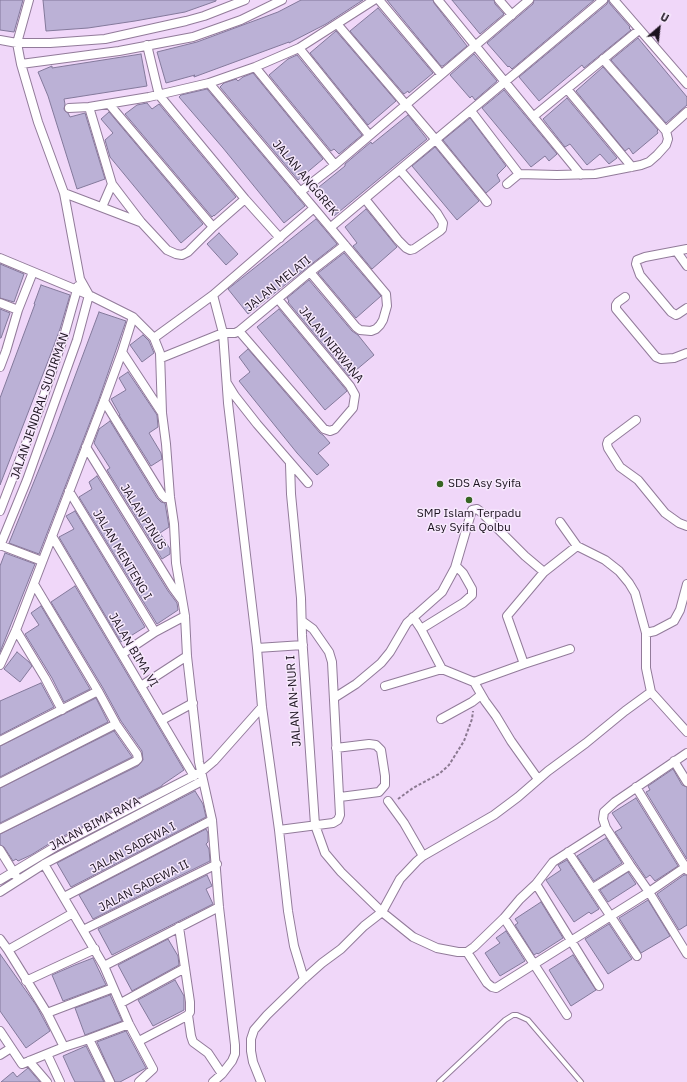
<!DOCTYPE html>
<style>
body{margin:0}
#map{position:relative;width:687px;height:1082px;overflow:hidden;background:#f0d7f9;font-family:"IBM Plex Sans",sans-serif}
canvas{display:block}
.north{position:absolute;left:639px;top:8px;width:40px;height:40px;-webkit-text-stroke:3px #f7e9fd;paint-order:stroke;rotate:28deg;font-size:11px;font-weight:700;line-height:16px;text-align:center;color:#1b121e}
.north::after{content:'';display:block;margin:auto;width:14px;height:18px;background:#1b121e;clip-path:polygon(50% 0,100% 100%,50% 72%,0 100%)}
</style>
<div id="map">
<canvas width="687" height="1082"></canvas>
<div class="north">U</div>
</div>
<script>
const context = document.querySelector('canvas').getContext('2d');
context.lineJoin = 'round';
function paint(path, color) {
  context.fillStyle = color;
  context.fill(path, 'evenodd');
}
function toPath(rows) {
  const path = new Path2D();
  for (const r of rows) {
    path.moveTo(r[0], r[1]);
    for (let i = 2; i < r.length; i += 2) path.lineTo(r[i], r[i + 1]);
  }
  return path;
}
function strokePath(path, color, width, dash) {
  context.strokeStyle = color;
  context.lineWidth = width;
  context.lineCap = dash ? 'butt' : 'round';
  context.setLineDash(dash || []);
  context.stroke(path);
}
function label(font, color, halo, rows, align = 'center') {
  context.font = font + ' "IBM Plex Sans",sans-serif';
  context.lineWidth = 3;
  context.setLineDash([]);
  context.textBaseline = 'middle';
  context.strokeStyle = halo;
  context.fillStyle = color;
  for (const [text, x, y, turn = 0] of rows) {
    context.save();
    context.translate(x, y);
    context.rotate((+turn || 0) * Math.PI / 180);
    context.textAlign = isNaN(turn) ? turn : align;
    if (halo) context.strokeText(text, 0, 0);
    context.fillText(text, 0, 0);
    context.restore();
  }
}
const building = toPath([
 [0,0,23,0,14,32,0,30,0,0],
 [43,0,216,0,216,1,185,12,135,21,88,28,46,31,43,0],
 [301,0,363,0,326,24,289,43,289,42,194,77,194,76,195,75,166,83,157,52,197,42,278,12,301,0],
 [387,0,433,0,434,3,467,46,443,66,441,66,387,0],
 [452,0,494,0,495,4,504,14,480,34,452,0],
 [534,0,594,0,512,69,509,66,508,67,487,43,533,4,534,0],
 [608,0,610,4,630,27,629,28,631,30,584,68,582,65,539,101,519,77,607,4,608,0],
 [378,8,433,73,409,93,408,91,404,94,350,31,378,8],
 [336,31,396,101,368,125,310,53,336,31],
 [638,38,687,97,687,105,666,123,611,60,638,38],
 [141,54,147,86,64,99,65,104,64,109,65,111,68,113,70,117,85,113,105,179,77,189,48,96,38,72,52,66,52,68,141,54],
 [474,54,497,81,475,100,472,96,470,98,450,75,474,54],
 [297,55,362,135,339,154,334,149,331,151,269,75,288,59,297,55],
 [603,67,658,130,657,131,658,133,633,154,629,148,625,151,576,91,603,67],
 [253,73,323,159,298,180,220,87,224,83,236,79,238,81,243,77,253,73],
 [207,89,305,206,284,223,223,148,179,97,181,95,207,89],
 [504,90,557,154,549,161,545,156,531,167,482,108,504,90],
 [567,98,617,158,609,164,600,154,587,165,570,144,565,147,543,119,567,98],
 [147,103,152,109,159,104,236,197,214,216,214,215,212,217,125,114,137,105,147,103],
 [109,112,203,224,181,243,110,157,105,140,113,133,101,119,109,112],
 [408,115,427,139,334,216,314,191,345,166,345,164,371,142,372,144,408,115],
 [470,118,506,166,497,175,500,181,486,193,443,140,470,118],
 [435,147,479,201,457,220,412,166,435,147],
 [366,209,397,247,372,269,353,246,357,243,345,227,366,209],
 [316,219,337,244,248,314,228,289,316,219],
 [219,233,238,254,226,265,207,244,219,233],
 [344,253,381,296,356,318,318,273,344,253],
 [0,264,24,274,14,302,0,298,0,264],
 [309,280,352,331,358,335,374,355,349,376,288,302,289,301,287,298,309,280],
 [41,285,70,295,60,329,50,356,0,485,0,398,35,304,34,304,41,285],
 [0,309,10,313,1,338,0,338,0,309],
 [279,309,347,391,325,410,257,327,279,309],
 [99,312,126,321,99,399,39,554,9,543,53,435,99,312],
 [143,335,149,341,154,353,142,362,130,345,143,335],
 [248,349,320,433,323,435,330,443,318,453,329,465,317,475,297,453,239,381,250,372,239,357,248,349],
 [128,372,157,415,158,427,149,433,161,453,162,459,151,466,119,415,120,415,111,399,126,390,119,378,128,372],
 [110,421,157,498,161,502,165,503,169,527,160,533,170,549,170,554,162,559,107,470,110,468,94,443,99,429,110,421],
 [97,476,168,591,177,603,178,610,157,624,79,497,92,489,89,482,97,476],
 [75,511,145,627,121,642,59,537,74,529,66,516,75,511],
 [5,553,35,564,0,652,0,566,5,553],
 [75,586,184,770,162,785,162,786,52,842,31,855,18,861,16,859,13,861,4,847,0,845,0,834,138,766,143,760,142,751,121,721,103,688,51,602,75,586],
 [41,606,90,689,64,702,52,678,25,634,39,625,31,613,41,606],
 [17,652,29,662,32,666,20,682,4,669,17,652],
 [41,683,54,707,0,735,0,701,41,683],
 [96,698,108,722,0,777,0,746,96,698],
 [114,731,132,757,0,823,0,788,114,731],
 [673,769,682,785,687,787,687,859,646,792,650,790,648,786,673,769],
 [195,791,203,804,206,817,71,887,57,863,195,791],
 [636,798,678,866,655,881,650,875,646,878,615,832,622,828,612,813,636,798],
 [206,829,208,833,208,842,206,844,209,849,210,861,93,919,79,895,206,829],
 [606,838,622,863,594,881,577,856,606,838],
 [567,860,599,909,591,914,589,912,574,922,546,880,561,870,558,865,567,860],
 [628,872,636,884,608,902,600,890,628,872],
 [207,875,212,886,206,889,213,904,112,955,98,929,207,875],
 [684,875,687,875,687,925,679,930,657,894,684,875],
 [648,900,670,936,641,953,619,918,648,900],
 [541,902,563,938,538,954,537,953,534,955,515,925,518,923,515,919,541,902],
 [609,924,632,959,608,974,585,939,609,924],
 [506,931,525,961,500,976,485,953,500,943,496,938,506,931],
 [168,939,178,956,179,965,132,991,118,965,168,939],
 [0,954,36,1005,50,1031,26,1048,0,1011,0,954],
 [573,955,596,990,571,1006,549,970,573,955],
 [93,958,106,985,63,1001,52,975,75,965,93,958],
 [175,980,184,996,184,1010,153,1026,138,1000,175,980],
 [110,995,122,1021,85,1035,75,1008,110,995],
 [126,1031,146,1068,120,1082,115,1082,97,1042,126,1031],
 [86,1046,104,1082,75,1082,72,1076,63,1056,86,1046],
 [28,1068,40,1082,1,1082,13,1072,17,1077,28,1068]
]);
paint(building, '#bbb1d6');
strokePath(building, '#83799b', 1);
const service = toPath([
 [439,1082,505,1020,513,1015,517,1015,528,1020,581,1082]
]);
const minor = toPath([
 [379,0,441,74],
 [438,0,581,175],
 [499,0,512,15],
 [614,0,687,84],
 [338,25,436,140,487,202],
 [0,40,17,43,50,43,105,39,186,21,204,16,245,0],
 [147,45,159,95,245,199,280,238],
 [299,48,369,135],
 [603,59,666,131],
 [21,64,119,51,193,37,241,20,282,0],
 [255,67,335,165],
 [209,83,386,294,387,306,383,320,380,325,376,329,371,331,360,330,356,327,310,272],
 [567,89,632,167],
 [109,104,213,227],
 [89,107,112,184,141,222,167,250,176,254,182,255,188,252,213,227,245,199],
 [69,108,89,107,149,97,209,83,255,67,299,48,374,0],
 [471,111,519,174,557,175,595,174,641,165,649,162,657,155,666,145,668,139,666,131,687,112],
 [534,116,639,30],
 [507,184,519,174],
 [300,192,335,165,529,0],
 [64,193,140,222],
 [365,199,398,240,406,248,410,250,414,249,440,231,442,229,443,223,437,213,400,170],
 [102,207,112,184],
 [331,227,603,0],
 [687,249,645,257,637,260,636,264,640,275,671,312,676,315,678,314,687,308],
 [677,252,687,266],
 [0,258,89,295,133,317,154,338,160,353,162,413,166,444,170,497,174,524,176,563,185,616,187,656,199,762,212,820,219,907,235,1045,235,1054,232,1061,222,1074,213,1082],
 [213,295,223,333,228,403,257,648,262,707,279,830,288,911,294,946,304,979],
 [625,297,618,302,616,305,616,309,656,357,661,359,674,358,687,353],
 [0,303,18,310],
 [239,331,324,429,330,431,335,429,353,408,355,395,350,386,278,299],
 [154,338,213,295,314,208],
 [122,352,162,413],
 [161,358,223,333,235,333,239,331,310,272,345,245],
 [0,367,6,351,18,310,33,272],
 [227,383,235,396,257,424,308,483],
 [104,401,162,495,165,498,170,497],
 [636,420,608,441,607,444,608,448,620,467,638,480,665,513,679,523,687,526],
 [86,447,173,588,181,599],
 [290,464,291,494,301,598,302,635,315,825,325,853,341,872,382,912,413,937,437,948,458,952,467,952,487,983,492,987,496,988,649,892,687,866],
 [69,491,155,632],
 [0,511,40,407,64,336,78,286],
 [560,522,577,546,605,560,619,571,629,583,635,593,646,633],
 [52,536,194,776],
 [0,545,42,561],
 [0,546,27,480,53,407,77,340,89,295,80,279,64,193,38,122,21,64,17,43,29,0],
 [413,617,421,629,442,669,474,682,485,701,496,716,511,741,538,779],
 [421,629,463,603,472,595,472,589,463,573,458,568,455,568],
 [16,630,45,678,62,710],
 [257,648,303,645],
 [122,654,155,632,185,616],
 [524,664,507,616,544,572],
 [0,665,16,630,104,401,122,352,133,317],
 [474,682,524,664,570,649],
 [141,686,187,656],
 [385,686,442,669],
 [651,692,687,732],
 [334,698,356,684,381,663,390,652,407,623,442,592,455,568,472,510,477,509,481,512,525,556,544,572,577,546],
 [441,719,472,702,481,695],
 [162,720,193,703],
 [0,741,98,691],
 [336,748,369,744,376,745,381,750,385,776,385,785,379,792,340,797],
 [687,753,615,802,604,812,603,819,606,828,630,865,649,892,687,954],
 [674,761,687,782],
 [0,783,116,724],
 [636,787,687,870],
 [388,801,404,823,423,856],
 [0,829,136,761,138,759,137,754,116,724,98,691,34,584],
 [279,830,333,823,338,820,340,815,332,662,329,652,313,629,302,621],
 [0,850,16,876],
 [568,852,637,956],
 [44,864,104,966,129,1024,153,1069,139,1082],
 [0,880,55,847,201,772,214,761,262,707],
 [536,884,599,986],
 [593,888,630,865],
 [0,892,44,864,202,781],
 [64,897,212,820],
 [504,918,567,1015],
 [83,930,217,864],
 [0,939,8,950,47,1013,64,1047],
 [8,950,73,913],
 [467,952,474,947,504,918,520,899,536,884,553,862,606,828],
 [104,966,219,907],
 [26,981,95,949],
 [121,1003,185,968],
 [47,1013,113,988],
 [188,1015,191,1036,193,1042,208,1053,222,1074],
 [0,1031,22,1064,64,1047,89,1039,129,1024],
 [89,1039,110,1082],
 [139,1041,181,1019,188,1015,190,1012,190,1002,179,927],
 [47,1054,60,1082],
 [0,1055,11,1048],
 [29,1061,47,1082],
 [261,1082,253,1062,251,1051,251,1039,254,1030,267,1015,304,979,322,963,341,949,364,926,382,912,400,879,417,861,423,856,494,815,518,797,548,771,586,743,625,711,651,692,646,668,646,633,655,631,674,621,680,610,687,584]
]);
strokePath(service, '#927b9a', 6);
strokePath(minor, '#927b9a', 10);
strokePath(toPath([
 [398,799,413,788,439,774,449,765,464,741,472,719,473,711]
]), '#8b7991', 2, [3, 2]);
strokePath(service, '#fff', 4);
strokePath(minor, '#fff', 8);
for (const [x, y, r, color] of [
 [440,484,4,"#366422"],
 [469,500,4,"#366422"]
]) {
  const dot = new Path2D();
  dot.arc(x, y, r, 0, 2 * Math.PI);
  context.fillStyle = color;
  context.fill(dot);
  strokePath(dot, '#f7e9fd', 1.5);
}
label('12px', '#1b121e', '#f7e9fd', [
 ["JALAN ANGGREK",305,178,50],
 ["JALAN MELATI",278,284,-39],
 ["JALAN NIRWANA",331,345,51],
 ["JALAN JENDRAL SUDIRMAN",40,406,-71],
 ["JALAN PINUS",143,517,58],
 ["JALAN MENTENG I",122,555,59],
 ["JALAN BIMA VI",133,650,59],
 ["JALAN AN-NUR I",294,701,-94],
 ["JALAN BIMA RAYA",95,824,-28],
 ["JALAN SADEWA I",133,848,-28],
 ["JALAN SADEWA II",144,886,-27]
]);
label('12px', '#1b121e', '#f7e9fd', [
 ["SDS Asy Syifa",448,484],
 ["SMP Islam Terpadu",469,514,"center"],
 ["Asy Syifa Qolbu",469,528,"center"]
], 'left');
</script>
